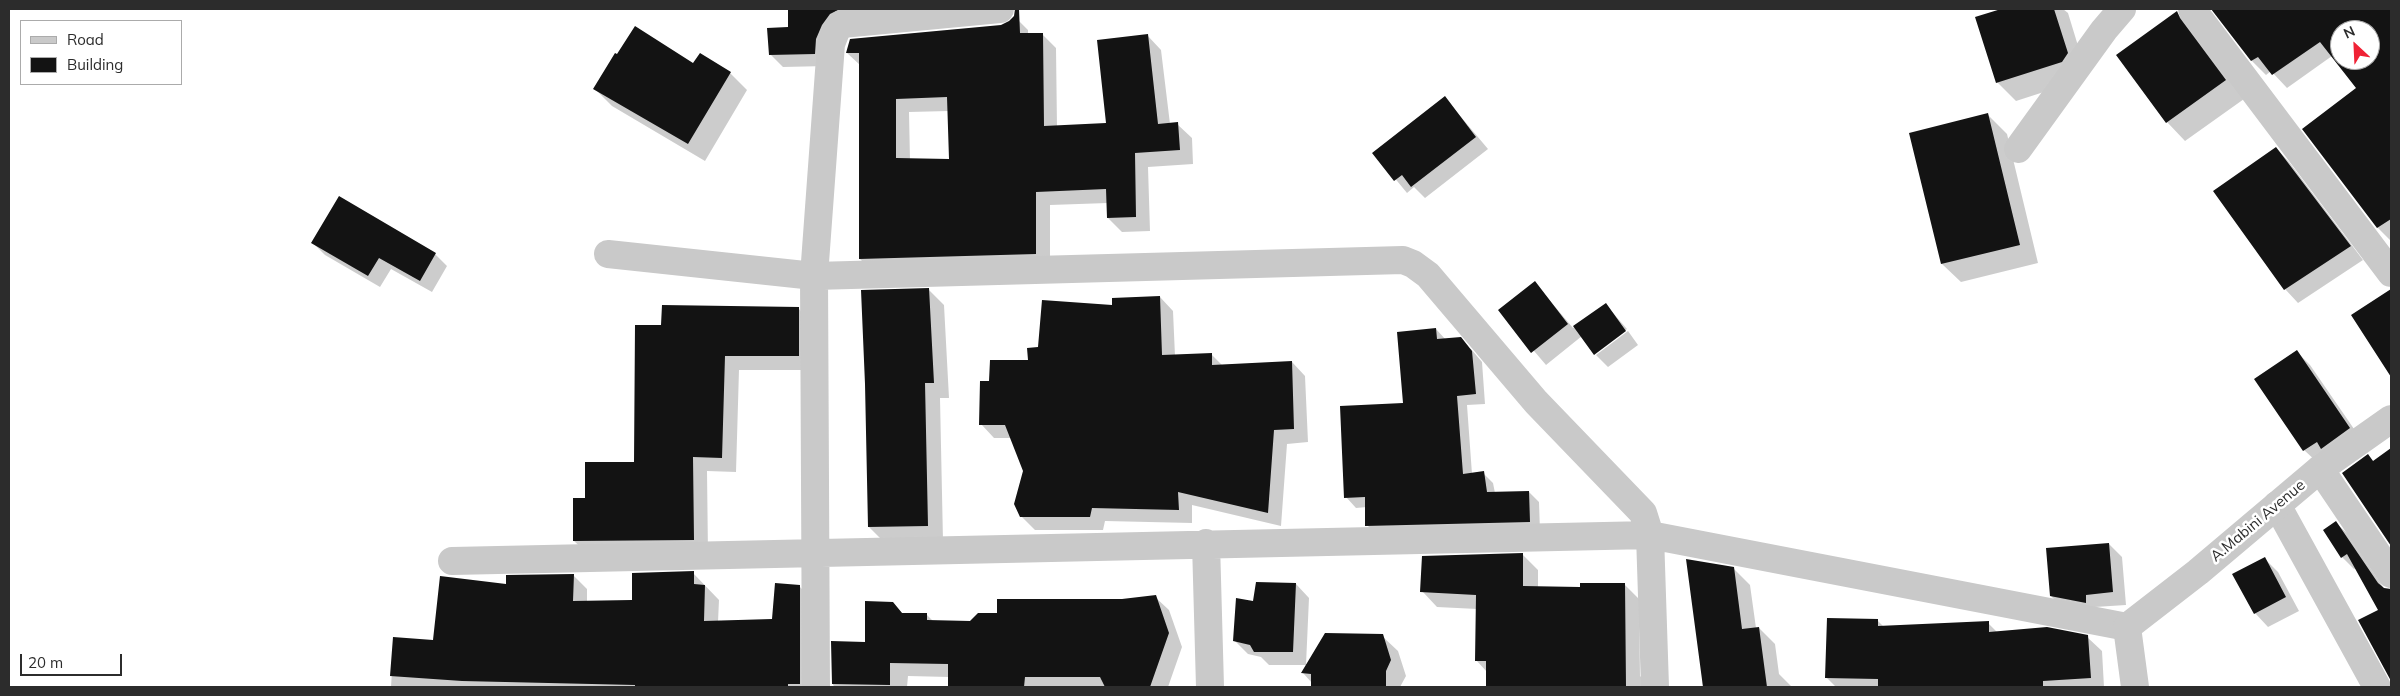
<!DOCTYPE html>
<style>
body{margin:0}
#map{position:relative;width:2400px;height:696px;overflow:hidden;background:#fff;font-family:Mulish,sans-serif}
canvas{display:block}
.frame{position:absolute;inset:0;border:10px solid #2c2c2c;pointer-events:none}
.legend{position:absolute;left:20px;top:20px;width:162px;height:65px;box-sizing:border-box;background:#fff;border:1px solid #ababab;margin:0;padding:6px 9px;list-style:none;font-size:15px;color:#2c2c2c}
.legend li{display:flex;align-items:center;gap:10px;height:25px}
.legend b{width:25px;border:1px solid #ababab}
.north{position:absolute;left:2330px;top:20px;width:50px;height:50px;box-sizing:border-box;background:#fff;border:1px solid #ababab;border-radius:50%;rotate:335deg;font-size:14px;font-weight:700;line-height:20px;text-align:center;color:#2c2c2c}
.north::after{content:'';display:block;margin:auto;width:18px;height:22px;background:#f02235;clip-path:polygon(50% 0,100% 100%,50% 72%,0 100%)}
.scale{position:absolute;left:20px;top:654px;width:102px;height:22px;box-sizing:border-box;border:2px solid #2c2c2c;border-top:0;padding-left:6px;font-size:15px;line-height:18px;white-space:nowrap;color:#2c2c2c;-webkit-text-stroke:4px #fff;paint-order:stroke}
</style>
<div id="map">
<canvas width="2400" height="696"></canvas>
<div class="frame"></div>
<ul class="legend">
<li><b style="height:6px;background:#c9c9c9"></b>Road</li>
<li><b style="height:14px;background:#131313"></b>Building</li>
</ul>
<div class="north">N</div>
<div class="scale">20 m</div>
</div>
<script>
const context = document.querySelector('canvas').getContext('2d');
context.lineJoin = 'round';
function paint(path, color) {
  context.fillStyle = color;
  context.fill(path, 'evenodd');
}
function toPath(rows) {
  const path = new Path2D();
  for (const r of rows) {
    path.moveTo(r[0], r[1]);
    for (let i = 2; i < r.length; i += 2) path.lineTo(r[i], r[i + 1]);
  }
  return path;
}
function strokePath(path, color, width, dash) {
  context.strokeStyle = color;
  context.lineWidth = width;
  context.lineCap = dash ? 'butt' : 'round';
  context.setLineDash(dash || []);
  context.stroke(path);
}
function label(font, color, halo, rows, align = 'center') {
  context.font = font + ' Mulish,sans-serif';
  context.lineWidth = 5;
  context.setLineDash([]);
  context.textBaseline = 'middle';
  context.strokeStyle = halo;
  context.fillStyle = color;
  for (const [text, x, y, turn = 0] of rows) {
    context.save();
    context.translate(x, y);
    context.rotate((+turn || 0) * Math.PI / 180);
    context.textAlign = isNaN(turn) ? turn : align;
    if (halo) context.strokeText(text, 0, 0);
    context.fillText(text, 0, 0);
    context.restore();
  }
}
paint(toPath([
 [789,9,984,9,854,21,827,66,783,67,770,54,790,28],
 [2005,9,2063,9,2068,13,2086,72,2081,80,2016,101,1997,82,1977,18],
 [2213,9,2391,9,2391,241,2378,228,2303,129,2357,88,2332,56,2287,88,2271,71,2266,75,2252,61],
 [2340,30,2370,30,2370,60,2340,60],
 [2176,12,2195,31,2244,99,2185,141,2167,122],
 [1015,17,1028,30,1028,34,1042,34,1056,48,1057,127,1108,124,1147,35,1161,50,1170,124,1177,124,1192,138,1193,164,1148,167,1150,231,1122,232,1108,218,1108,203,1050,205,1050,268,874,273,860,259,860,65,847,53,1002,26,1010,22],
 [949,111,950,160,910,160,909,112],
 [694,65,730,73,747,90,705,161,612,106,594,88],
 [1445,98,1488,149,1425,198,1414,187,1407,193,1374,153],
 [1988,115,2007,134,2038,263,1961,282,1942,264],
 [2276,148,2289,162,2363,260,2298,303,2285,289,2215,191],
 [313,243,435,254,447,266,432,292,391,269,380,287,325,255],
 [1535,283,1573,328,1606,305,1627,329,1595,352,1582,336,1546,365,1500,311],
 [929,290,944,305,949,398,940,398,943,541,884,542,869,527],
 [1160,297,1173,311,1175,356,1211,354,1222,365,1292,362,1305,376,1308,442,1287,444,1281,526,1192,505,1192,523,1105,521,1103,530,1035,530,1021,516,1024,471,1012,438,994,438,981,424,990,382,1029,361,1039,349,1114,306],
 [2379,298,2391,310,2391,368,2380,357],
 [798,308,813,323,813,370,739,370,736,472,707,471,708,554,589,555,574,541,586,500,636,463,662,326],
 [1436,329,1446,340,1471,349,1482,362,1485,404,1467,405,1472,474,1483,473,1493,483,1495,493,1529,492,1539,502,1540,531,1377,535,1367,525,1367,507,1356,508,1346,497,1405,404],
 [1628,331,1638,345,1608,367,1596,355],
 [2296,351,2310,365,2363,442,2318,463,2304,450],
 [2391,450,2391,544,2343,473,2368,456,2374,462],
 [2336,523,2348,534,2385,590,2391,591,2391,678,2360,621,2380,610,2356,568,2354,569,2342,557],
 [2109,544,2122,557,2126,605,2064,609,2051,596],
 [1523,555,1538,570,1538,588,1581,589,1624,584,1639,599,1640,676,1652,687,1487,687,1487,672,1476,660,1477,609,1437,607,1422,591],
 [2264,558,2278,572,2299,611,2268,627,2255,613],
 [1733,568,1750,585,1756,628,1759,628,1775,644,1779,674,1792,687,1703,687,1698,631],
 [693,573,719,600,718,622,773,621,799,586,813,600,814,687,391,687,394,638,435,641,507,585,573,575,587,589,587,602,633,602],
 [1296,584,1309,598,1306,665,1269,665,1261,657,1248,654,1235,641,1254,603],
 [1155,597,1169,610,1182,647,1168,687,949,687,949,677,908,676,907,687,835,687,833,685,833,643,866,643,893,603,904,615,927,615,934,622,971,623,999,614],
 [1877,620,1884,627,1988,623,1998,633,2087,637,2102,651,2104,687,1836,687,1826,677],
 [1382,636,1398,651,1406,676,1400,687,1313,687,1312,683,1303,673]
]), '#0003');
paint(toPath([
 [788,9,840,9,830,14,822,25,816,39,815,54,769,55,767,28,788,27],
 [1015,9,1019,9,1020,33,1043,33,1044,126,1106,123,1097,40,1148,34,1158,124,1178,122,1180,150,1135,153,1136,217,1107,218,1106,189,1036,192,1036,254,859,259,859,53,846,53,850,39,1001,25,1009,21,1014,16],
 [947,97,949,159,896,158,896,99],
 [2001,9,2054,9,2068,53,2062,62,1996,83,1975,17],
 [2211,9,2391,9,2391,219,2377,228,2302,129,2356,88,2320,42,2272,75,2258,57,2251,61],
 [2340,30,2370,30,2370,60,2340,60],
 [2177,11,2180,18,2226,80,2166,123,2116,55],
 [635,26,693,63,700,53,731,72,688,144,593,89,615,53,617,54],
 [1445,96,1476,137,1411,187,1402,175,1394,181,1372,153],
 [1988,113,2020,245,1941,264,1909,133],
 [2276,147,2351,246,2284,290,2213,191],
 [339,196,436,253,420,281,379,258,368,276,311,243],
 [1535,281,1568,324,1531,353,1498,310],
 [929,288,934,383,925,383,928,526,868,527,865,384,861,290],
 [2391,289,2391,377,2351,315],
 [1160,296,1162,355,1212,353,1212,365,1292,361,1294,429,1274,430,1268,513,1178,492,1179,510,1092,508,1090,517,1020,517,1014,504,1023,471,1005,425,979,425,980,381,989,381,990,360,1028,360,1027,348,1038,347,1042,300,1112,305,1112,298],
 [1606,303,1626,331,1594,355,1573,326],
 [662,305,799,307,799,356,725,356,722,458,693,457,694,540,573,541,573,498,585,498,585,462,634,462,635,325,661,325],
 [1436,328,1437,339,1461,337,1472,351,1476,394,1457,396,1463,474,1484,471,1487,492,1529,491,1530,522,1365,526,1365,497,1344,498,1340,406,1403,403,1397,332],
 [2297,350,2350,428,2321,449,2317,442,2303,451,2254,379],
 [2391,448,2391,546,2342,473,2368,454,2373,461],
 [2336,521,2378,583,2384,588,2391,589,2391,681,2358,620,2378,610,2347,554,2341,558,2323,530],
 [2109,543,2113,592,2086,595,2086,603,2050,596,2046,548],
 [1523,553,1523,586,1580,587,1580,583,1625,583,1626,687,1486,687,1486,661,1475,661,1476,595,1420,592,1422,556],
 [2265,557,2286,597,2254,614,2232,574],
 [1686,559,1734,567,1742,629,1759,627,1767,687,1703,687],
 [694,571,694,584,705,585,704,621,772,619,775,583,800,585,800,684,788,684,788,687,635,687,635,685,462,681,390,676,393,637,433,640,440,576,506,584,506,575,574,574,573,601,632,600,632,573],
 [1256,582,1296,583,1293,652,1254,652,1250,645,1233,641,1236,598,1253,601],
 [1156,595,1169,633,1150,687,1105,687,1100,677,1025,677,1024,687,948,687,948,664,890,663,890,685,832,684,831,641,865,642,865,601,893,602,902,613,927,613,927,620,970,621,978,613,997,613,997,599,1122,599],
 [1827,618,1878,619,1878,626,1989,621,1989,632,2047,627,2088,635,2091,678,2043,681,2043,687,1878,687,1878,679,1825,678],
 [1325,633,1383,634,1391,660,1386,671,1386,687,1311,687,1311,674,1301,673]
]), '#131313');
strokePath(toPath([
 [2192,9,2391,273],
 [2018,149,2104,30,2122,9],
 [608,254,814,276,1403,260,1413,264,1428,275,1536,402,1643,513,1650,535,1655,687],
 [2320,469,2391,574],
 [2277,505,2377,687],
 [1206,543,1210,687],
 [452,561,1650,535,2127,627],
 [816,687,814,276,831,44,836,31,842,24,1000,9]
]), '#c9c9c9', 28);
strokePath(toPath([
 [2135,687,2127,627,2198,572,2320,469,2391,419]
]), '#c9c9c9', 28);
label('15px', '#2c2c2c', '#fff', [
 ["A.Mabini Avenue",2258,521,-40]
]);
</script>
